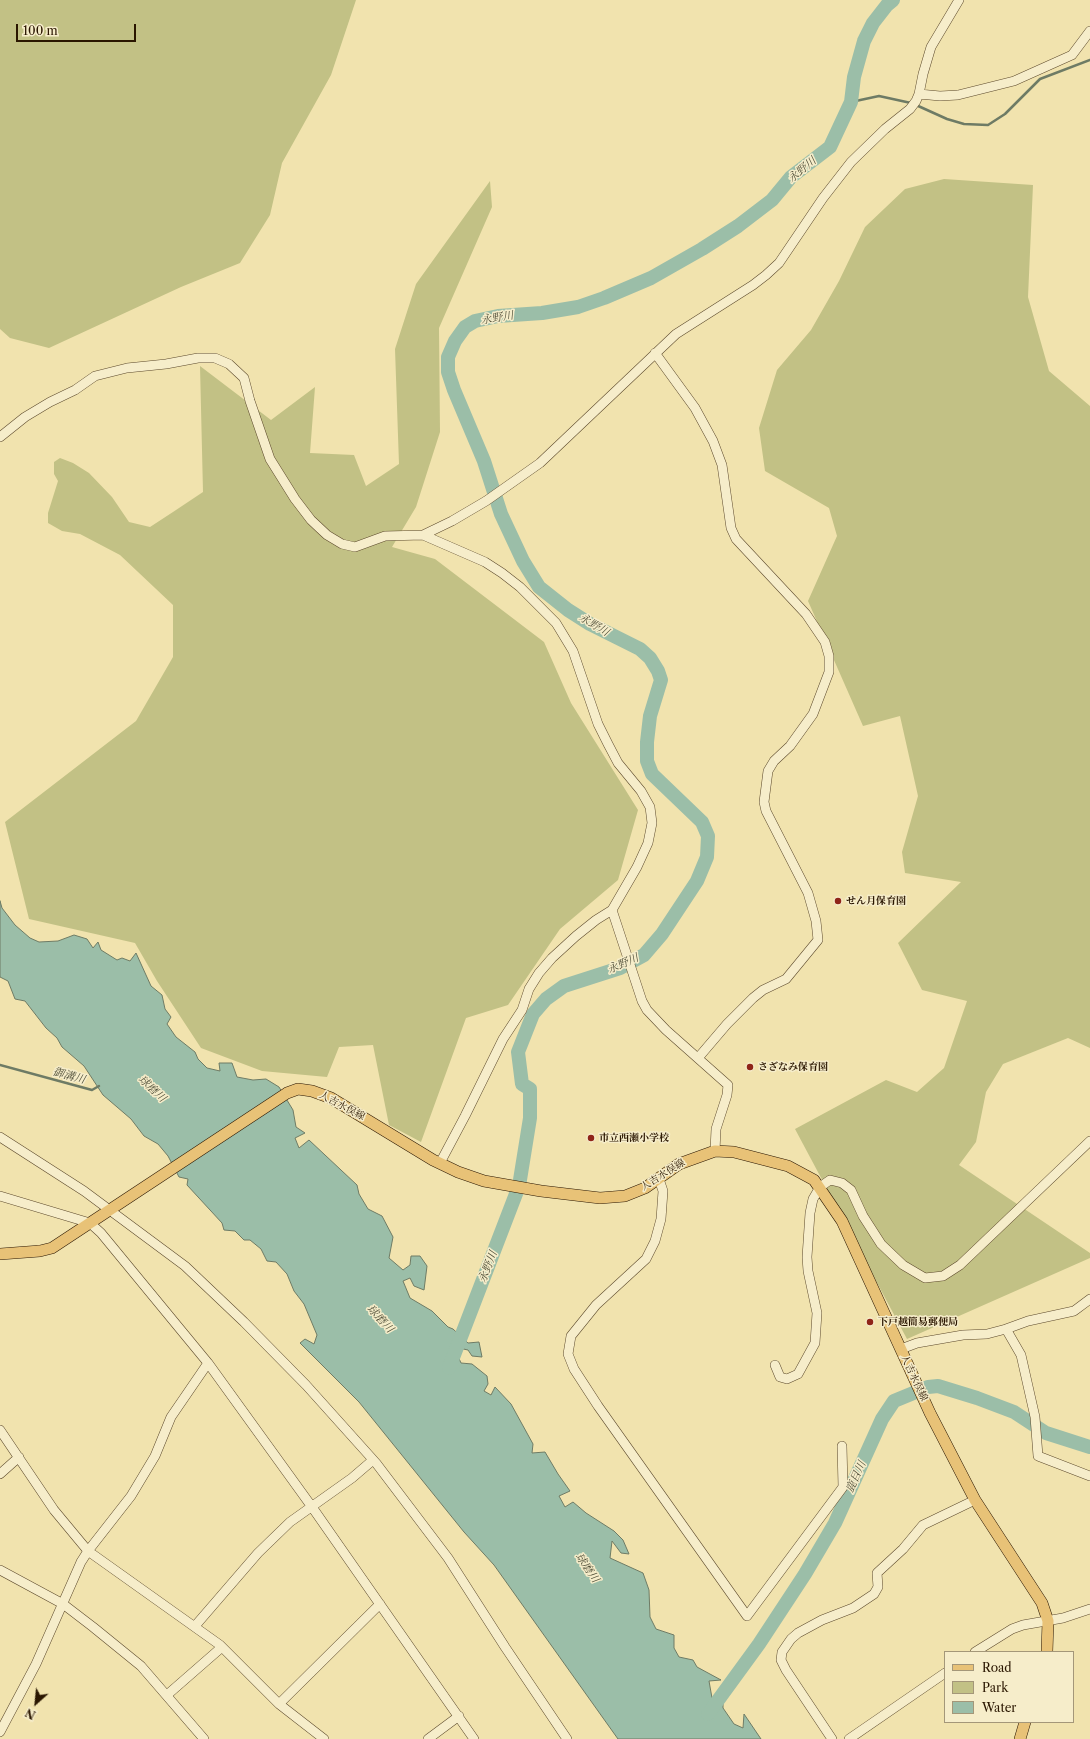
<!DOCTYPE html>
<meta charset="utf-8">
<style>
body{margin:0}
#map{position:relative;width:1090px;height:1739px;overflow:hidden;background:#f1e3ae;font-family:"Libre Caslon Text",serif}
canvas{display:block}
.legend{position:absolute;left:944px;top:1651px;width:130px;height:72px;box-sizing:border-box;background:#f6edca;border:1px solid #a49779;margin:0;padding:5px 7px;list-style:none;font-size:12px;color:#2a1600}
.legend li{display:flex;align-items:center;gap:8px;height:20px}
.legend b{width:20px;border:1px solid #a49779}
.north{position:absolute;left:16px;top:1683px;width:40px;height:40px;-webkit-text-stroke:3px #f6edca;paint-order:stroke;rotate:207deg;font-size:11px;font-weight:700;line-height:16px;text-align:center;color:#2a1600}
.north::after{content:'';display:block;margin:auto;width:14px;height:18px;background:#2a1600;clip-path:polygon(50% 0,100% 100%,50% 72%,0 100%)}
.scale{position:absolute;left:16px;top:24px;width:120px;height:18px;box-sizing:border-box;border:2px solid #2a1600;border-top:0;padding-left:5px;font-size:12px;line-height:14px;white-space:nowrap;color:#2a1600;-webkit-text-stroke:3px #f6edca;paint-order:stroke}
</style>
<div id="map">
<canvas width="1090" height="1739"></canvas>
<ul class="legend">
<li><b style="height:5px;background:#e8c277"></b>Road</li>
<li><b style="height:11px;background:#c2c185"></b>Park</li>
<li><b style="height:11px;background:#9bbea8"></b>Water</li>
</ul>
<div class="north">N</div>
<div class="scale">100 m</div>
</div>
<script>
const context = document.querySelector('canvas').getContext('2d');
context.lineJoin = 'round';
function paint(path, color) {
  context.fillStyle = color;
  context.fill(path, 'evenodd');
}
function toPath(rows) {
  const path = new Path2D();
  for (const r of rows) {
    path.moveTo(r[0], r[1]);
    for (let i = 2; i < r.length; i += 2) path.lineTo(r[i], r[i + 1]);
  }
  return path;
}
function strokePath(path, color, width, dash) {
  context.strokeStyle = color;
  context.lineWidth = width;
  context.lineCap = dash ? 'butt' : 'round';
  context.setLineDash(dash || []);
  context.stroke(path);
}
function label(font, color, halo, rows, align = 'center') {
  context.font = font + ' "Libre Caslon Text","Noto Serif JP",serif';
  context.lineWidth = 3;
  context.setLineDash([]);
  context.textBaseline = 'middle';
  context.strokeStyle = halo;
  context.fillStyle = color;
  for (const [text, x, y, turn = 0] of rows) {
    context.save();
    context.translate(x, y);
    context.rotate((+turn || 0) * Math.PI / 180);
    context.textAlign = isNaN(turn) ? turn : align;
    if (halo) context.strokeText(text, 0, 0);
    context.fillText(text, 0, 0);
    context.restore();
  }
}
paint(toPath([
 [0,0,356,0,331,75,282,163,270,215,240,263,181,287,49,348,10,338,0,329],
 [944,179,1033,185,1028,297,1049,371,1090,406,1090,1048,1068,1038,1003,1064,986,1092,976,1142,959,1165,1090,1253,1090,1258,907,1339,795,1129,886,1080,917,1092,944,1068,967,1001,922,990,898,943,961,882,905,873,902,852,918,796,900,716,863,726,808,601,837,536,829,508,765,471,759,428,777,370,811,330,839,281,865,227,905,189],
 [490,181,492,207,439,328,440,432,416,507,392,547,435,559,544,642,571,703,638,810,618,880,560,929,508,1005,466,1018,421,1142,389,1125,373,1045,339,1047,327,1077,262,1071,201,1048,157,981,135,943,29,919,5,822,136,721,173,657,173,605,120,555,80,534,62,531,48,523,48,513,58,481,54,474,54,462,60,458,73,463,89,473,112,497,129,522,150,527,173,512,203,492,200,366,271,420,315,387,310,453,354,455,366,486,399,464,395,349,416,284]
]), '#c2c185');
const water = toPath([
 [0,901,2,908,15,925,30,938,39,942,58,941,74,935,87,939,93,948,98,942,101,950,117,960,122,958,130,961,136,953,151,986,162,995,165,1009,171,1017,167,1024,176,1037,195,1052,198,1059,207,1068,220,1071,219,1063,232,1063,237,1077,253,1080,266,1079,279,1087,293,1110,296,1127,305,1133,295,1138,299,1148,309,1140,357,1185,359,1194,368,1209,382,1216,393,1237,389,1258,403,1270,410,1265,411,1256,420,1256,427,1266,424,1290,414,1286,410,1278,403,1281,410,1298,432,1311,448,1327,453,1329,468,1343,479,1342,482,1357,472,1356,468,1350,454,1347,461,1363,472,1364,487,1376,488,1384,484,1391,491,1395,495,1387,511,1404,533,1444,532,1453,545,1452,558,1474,570,1491,559,1496,565,1507,573,1502,586,1513,614,1531,623,1540,629,1554,621,1553,612,1541,610,1558,643,1573,649,1590,650,1617,656,1629,674,1635,674,1648,679,1657,693,1660,697,1667,721,1680,709,1681,712,1698,723,1700,723,1708,734,1724,743,1728,744,1714,761,1739,618,1739,494,1565,464,1532,359,1402,300,1343,305,1339,314,1344,317,1335,304,1304,294,1291,287,1274,276,1262,267,1261,261,1249,250,1240,244,1240,235,1231,224,1230,222,1223,187,1185,188,1179,179,1177,168,1156,158,1144,144,1136,131,1119,103,1095,84,1066,62,1047,57,1038,46,1028,25,1001,15,999,8,981,0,977,0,901]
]);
paint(water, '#9bbea8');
strokePath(water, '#6e7b65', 1);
strokePath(toPath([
 [851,102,879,96,911,103],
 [916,105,947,119,964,124,988,125,1005,114,1040,79,1090,60],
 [0,1065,92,1090,99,1086]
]), '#6e7b65', 2.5);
strokePath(toPath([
 [449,1368,519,1186,530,1118,530,1089,522,1084,518,1052,533,1014,546,999,564,986,620,968,644,955,662,934,697,881,707,857,708,836,702,822,652,774,647,761,647,742,650,716,661,680,658,671,650,658,640,649,590,624,568,610,539,587,523,561,501,514,484,461,454,390,448,372,448,357,455,341,465,327,475,321,498,316,542,313,578,307,604,298,651,278,702,249,738,226,772,200,791,177,830,147,851,102,854,77,864,41,873,23,887,5,893,0],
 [708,1714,759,1644,805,1574,835,1523,882,1419,894,1401,928,1387,938,1386,977,1398,1014,1412,1046,1433,1090,1447]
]), '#9bbea8', 14);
const minor = toPath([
 [919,94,940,96,958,95,1014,81,1072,55,1090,31],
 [655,353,695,408,713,441,722,465,731,528,736,539,806,614,825,642,829,656,829,672,813,714,790,746,774,761,768,771,764,802,766,811,808,893,816,921,818,940,786,979,763,990,753,998,727,1024,698,1058],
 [0,437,25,417,50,402,75,390,95,376,127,368,166,364,198,358,215,358,229,364,244,378,250,401,270,459,295,499,311,520,327,535,342,544,355,547,385,536,423,535,452,521,486,501,540,463,676,334,753,285,766,275,779,263,823,198,851,162,885,129,910,109,916,101,919,94,923,74,931,47,959,0],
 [423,535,485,562,502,573,520,587,556,623,573,651,598,724,608,744,618,763,641,791,650,807,652,823,648,843,637,867,612,910,596,920,576,936,552,958,539,973,529,989,522,1010,503,1039,465,1116,440,1163],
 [612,910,642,1001,647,1010,666,1030,728,1085,727,1095,716,1129,715,1151],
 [0,1137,84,1191,185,1266,244,1322,306,1385,376,1463,448,1558,505,1647,567,1739],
 [659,1179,663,1191,661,1219,655,1241,646,1259,596,1305,571,1336,568,1354,574,1369,598,1406,747,1616,843,1487,842,1446],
 [0,1196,90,1223,101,1233,208,1363,312,1507,474,1739],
 [1006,1329,1028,1321,1074,1311,1090,1299],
 [901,1349,917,1343,963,1335,987,1334,1006,1329,1021,1355,1035,1417,1038,1456,1090,1476],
 [775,1365,780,1377,787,1379,798,1374,815,1343,817,1313,808,1271,807,1257,810,1213,813,1199,820,1187,830,1180,842,1183,851,1190,863,1216,881,1244,903,1265,925,1278,943,1276,960,1265,1090,1141],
 [0,1430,54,1510,88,1551,220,1645,279,1704,324,1739],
 [0,1474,19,1457],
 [0,1570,63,1604,93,1627,141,1666,204,1739],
 [195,1626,258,1553,290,1522,352,1478,373,1460],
 [975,1652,1012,1629,1023,1625,1063,1618,1090,1609],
 [167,1695,222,1647],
 [279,1704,380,1604],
 [0,1732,36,1664,81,1562,88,1551,131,1496,155,1456,171,1417,208,1363],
 [428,1739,459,1716],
 [832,1739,786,1670,781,1660,782,1652,791,1639,798,1633,822,1620,853,1608,874,1594,878,1587,877,1573,903,1549,923,1525,975,1500],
 [849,1739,945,1673]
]);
const major = toPath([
 [0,1254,40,1251,52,1248,287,1093,298,1089,312,1091,331,1098,433,1160,458,1172,484,1181,541,1191,600,1198,625,1196,645,1188,679,1164,715,1151,734,1152,788,1166,814,1180,842,1221,930,1413,975,1500,1042,1603,1048,1621,1047,1652],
 [1020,1739,1025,1722]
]);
strokePath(minor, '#5c492c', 10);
strokePath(major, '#2a1600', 12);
strokePath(minor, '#f6edca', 9);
strokePath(major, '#e8c277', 11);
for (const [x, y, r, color] of [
 [838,901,4,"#8f2418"],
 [750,1067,4,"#8f2418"],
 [591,1138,4,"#8f2418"],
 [870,1322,4,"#8f2418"]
]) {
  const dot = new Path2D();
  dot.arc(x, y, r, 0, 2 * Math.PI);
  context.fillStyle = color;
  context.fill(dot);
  strokePath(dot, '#f6edca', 1.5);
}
label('bold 10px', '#2a1600', '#f6edca', [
 ["せん月保育園",846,901],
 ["さざなみ保育園",758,1067],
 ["市立西瀬小学校",599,1138],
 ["下戸越簡易郵便局",878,1322]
], 'left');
label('10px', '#2a1600', '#f6edca', [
 ["人吉水俣線",342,1106,28],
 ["人吉水俣線",663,1175,-32],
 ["人吉水俣線",914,1378,65]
]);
label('italic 11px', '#52513b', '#f6edca', [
 ["永野川",802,170,-40],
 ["永野川",497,318,-9],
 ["永野川",594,625,31],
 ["永野川",623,964,-24],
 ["御溝川",69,1076,15],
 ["球磨川",152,1089,43],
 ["永野川",488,1267,-69],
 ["球磨川",380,1319,47],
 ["鹿目川",856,1477,-66],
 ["球磨川",587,1568,55]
]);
</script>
